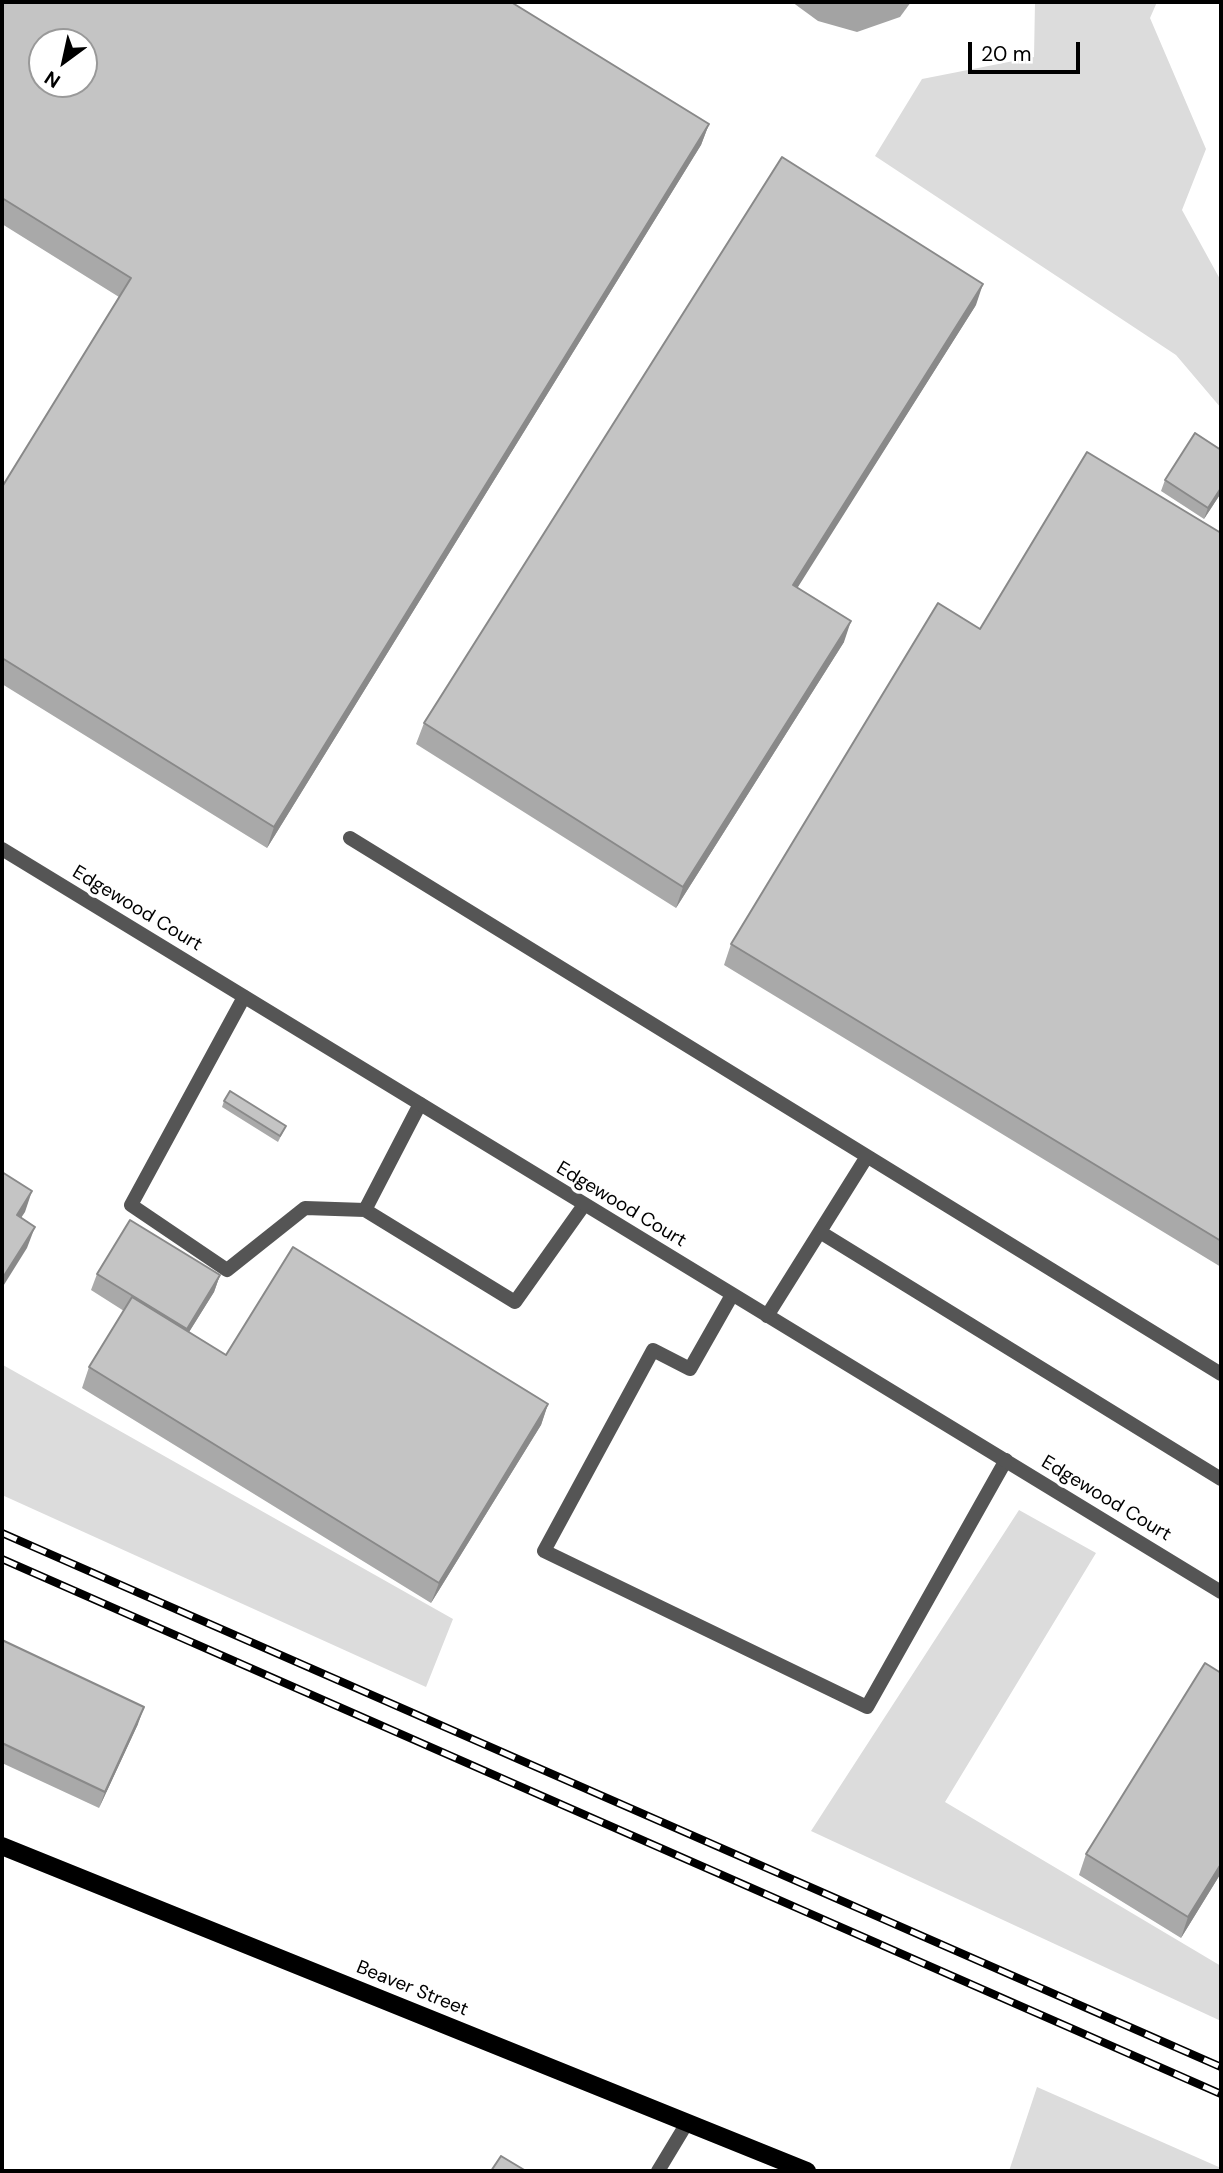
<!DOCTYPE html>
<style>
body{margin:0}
#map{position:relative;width:1223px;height:2173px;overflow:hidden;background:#fff;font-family:"DM Sans",sans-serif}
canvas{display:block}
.frame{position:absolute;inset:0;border:4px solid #000;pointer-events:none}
.north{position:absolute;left:28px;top:28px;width:70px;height:70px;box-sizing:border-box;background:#fff;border:2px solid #999;border-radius:50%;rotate:213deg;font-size:19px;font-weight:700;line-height:28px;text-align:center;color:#000}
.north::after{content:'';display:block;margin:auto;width:24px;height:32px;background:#000;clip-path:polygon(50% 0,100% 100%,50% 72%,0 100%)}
.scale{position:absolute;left:968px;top:42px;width:112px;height:32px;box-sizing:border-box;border:4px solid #000;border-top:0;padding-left:9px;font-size:21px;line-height:24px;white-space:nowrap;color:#000;-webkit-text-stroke:5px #fff;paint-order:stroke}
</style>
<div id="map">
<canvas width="1223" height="2173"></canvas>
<div class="frame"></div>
<div class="north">N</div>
<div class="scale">20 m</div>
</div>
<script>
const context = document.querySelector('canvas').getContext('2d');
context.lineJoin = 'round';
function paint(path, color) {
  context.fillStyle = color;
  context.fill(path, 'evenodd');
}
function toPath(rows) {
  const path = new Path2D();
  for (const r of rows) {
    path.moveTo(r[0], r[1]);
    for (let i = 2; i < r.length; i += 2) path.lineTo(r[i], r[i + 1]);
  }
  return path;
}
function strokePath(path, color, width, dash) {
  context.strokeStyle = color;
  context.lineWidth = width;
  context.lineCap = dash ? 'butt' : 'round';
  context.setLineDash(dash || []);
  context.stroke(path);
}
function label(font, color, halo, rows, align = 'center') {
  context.font = font + ' "DM Sans",sans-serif';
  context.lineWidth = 7;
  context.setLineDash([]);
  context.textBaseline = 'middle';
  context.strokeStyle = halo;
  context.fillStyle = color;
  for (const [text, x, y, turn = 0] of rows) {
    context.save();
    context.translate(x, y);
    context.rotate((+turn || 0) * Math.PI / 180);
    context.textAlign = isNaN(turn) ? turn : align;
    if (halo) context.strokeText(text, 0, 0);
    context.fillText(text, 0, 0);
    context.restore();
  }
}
paint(toPath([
 [1035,2,1157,2,1150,18,1206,149,1182,210,1221,281,1221,408,1176,355,875,156,922,79,1034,57],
 [3,1365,453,1619,426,1687,2,1495],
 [1019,1510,1096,1553,945,1802,1221,1966,1221,2021,811,1831],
 [1037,2087,1221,2168,1221,2171,1009,2171]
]), '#dcdcdc');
paint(toPath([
 [792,2,911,2,900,17,857,32,818,21]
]), '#a3a3a3');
strokePath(toPath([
 [350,838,1221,1374],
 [244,997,131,1205,227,1270,305,1208,365,1210],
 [420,1104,365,1210,515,1302,584,1205],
 [820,1232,1221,1479],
 [732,1295,690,1369,653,1350,544,1551,867,1707,1006,1460],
 [767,1316,866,1158],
 [658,2171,687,2123]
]), '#555', 14);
strokePath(toPath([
 [2,849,1221,1592]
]), '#555', 14);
strokePath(toPath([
 [2,1846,807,2171]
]), '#000', 18);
const rail = toPath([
 [2,1533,1221,2067],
 [2,1559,1221,2094]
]);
strokePath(rail, '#000', 8);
strokePath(rail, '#fff', 5, [16]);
paint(toPath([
 [2,2,709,124,701,145,267,848,2,684,2,487,119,297,2,224],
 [976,305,797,587,844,642,676,908,416,744,424,723],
 [1221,450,1221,493,1204,519,1161,491,1165,480],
 [1221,533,1221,1267,724,965,731,944],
 [224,1101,286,1126,278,1142,222,1107],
 [97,1274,220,1275,214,1292,189,1332,226,1355,548,1404,541,1425,431,1603,82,1388,89,1367,124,1311,91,1290],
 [2,1640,138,1724,99,1808,2,1763],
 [1221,1673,1221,1873,1181,1938,1079,1875,1086,1854]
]), '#a9a9a9');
paint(toPath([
 [709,124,701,145,267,848,274,827],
 [983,284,976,305,786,606,793,585],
 [1221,488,1221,493,1204,519,1208,508],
 [851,621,844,642,676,908,683,887],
 [32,1191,25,1212,9,1236,17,1215],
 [35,1227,27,1248,2,1288,2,1279],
 [220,1275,214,1292,181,1345,187,1329],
 [548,1404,541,1425,431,1603,439,1583],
 [144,1707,138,1724,99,1808,105,1792],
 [1221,1864,1221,1873,1181,1938,1188,1917]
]), '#898989');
const building = toPath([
 [2,2,511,2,709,124,274,827,2,658,2,487,131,278,2,198,2,2],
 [42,42,84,42,84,84,42,84,42,42],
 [782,157,983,284,793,585,851,621,683,887,424,723,782,157],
 [1195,433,1221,450,1221,488,1208,508,1165,480,1195,433],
 [1087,452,1221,533,1221,1241,731,944,938,603,980,629,1087,452],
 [230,1091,286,1126,280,1136,224,1101,230,1091],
 [2,1172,32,1191,17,1215,35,1227,2,1279,2,1172],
 [130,1220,220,1275,187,1329,97,1274,130,1220],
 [293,1247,548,1404,439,1583,89,1367,132,1297,226,1355,293,1247],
 [2,1640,144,1707,105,1792,2,1743,2,1640],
 [1205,1663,1221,1673,1221,1864,1188,1917,1086,1854,1205,1663],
 [501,2156,526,2171,491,2171,501,2156]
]);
paint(building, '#c4c4c4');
strokePath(building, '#898989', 2);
label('19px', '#000', '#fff', [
 ["Edgewood Court",137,909,31],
 ["Edgewood Court",621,1205,31],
 ["Edgewood Court",1106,1499,31],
 ["Beaver Street",412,1989,22]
]);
</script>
